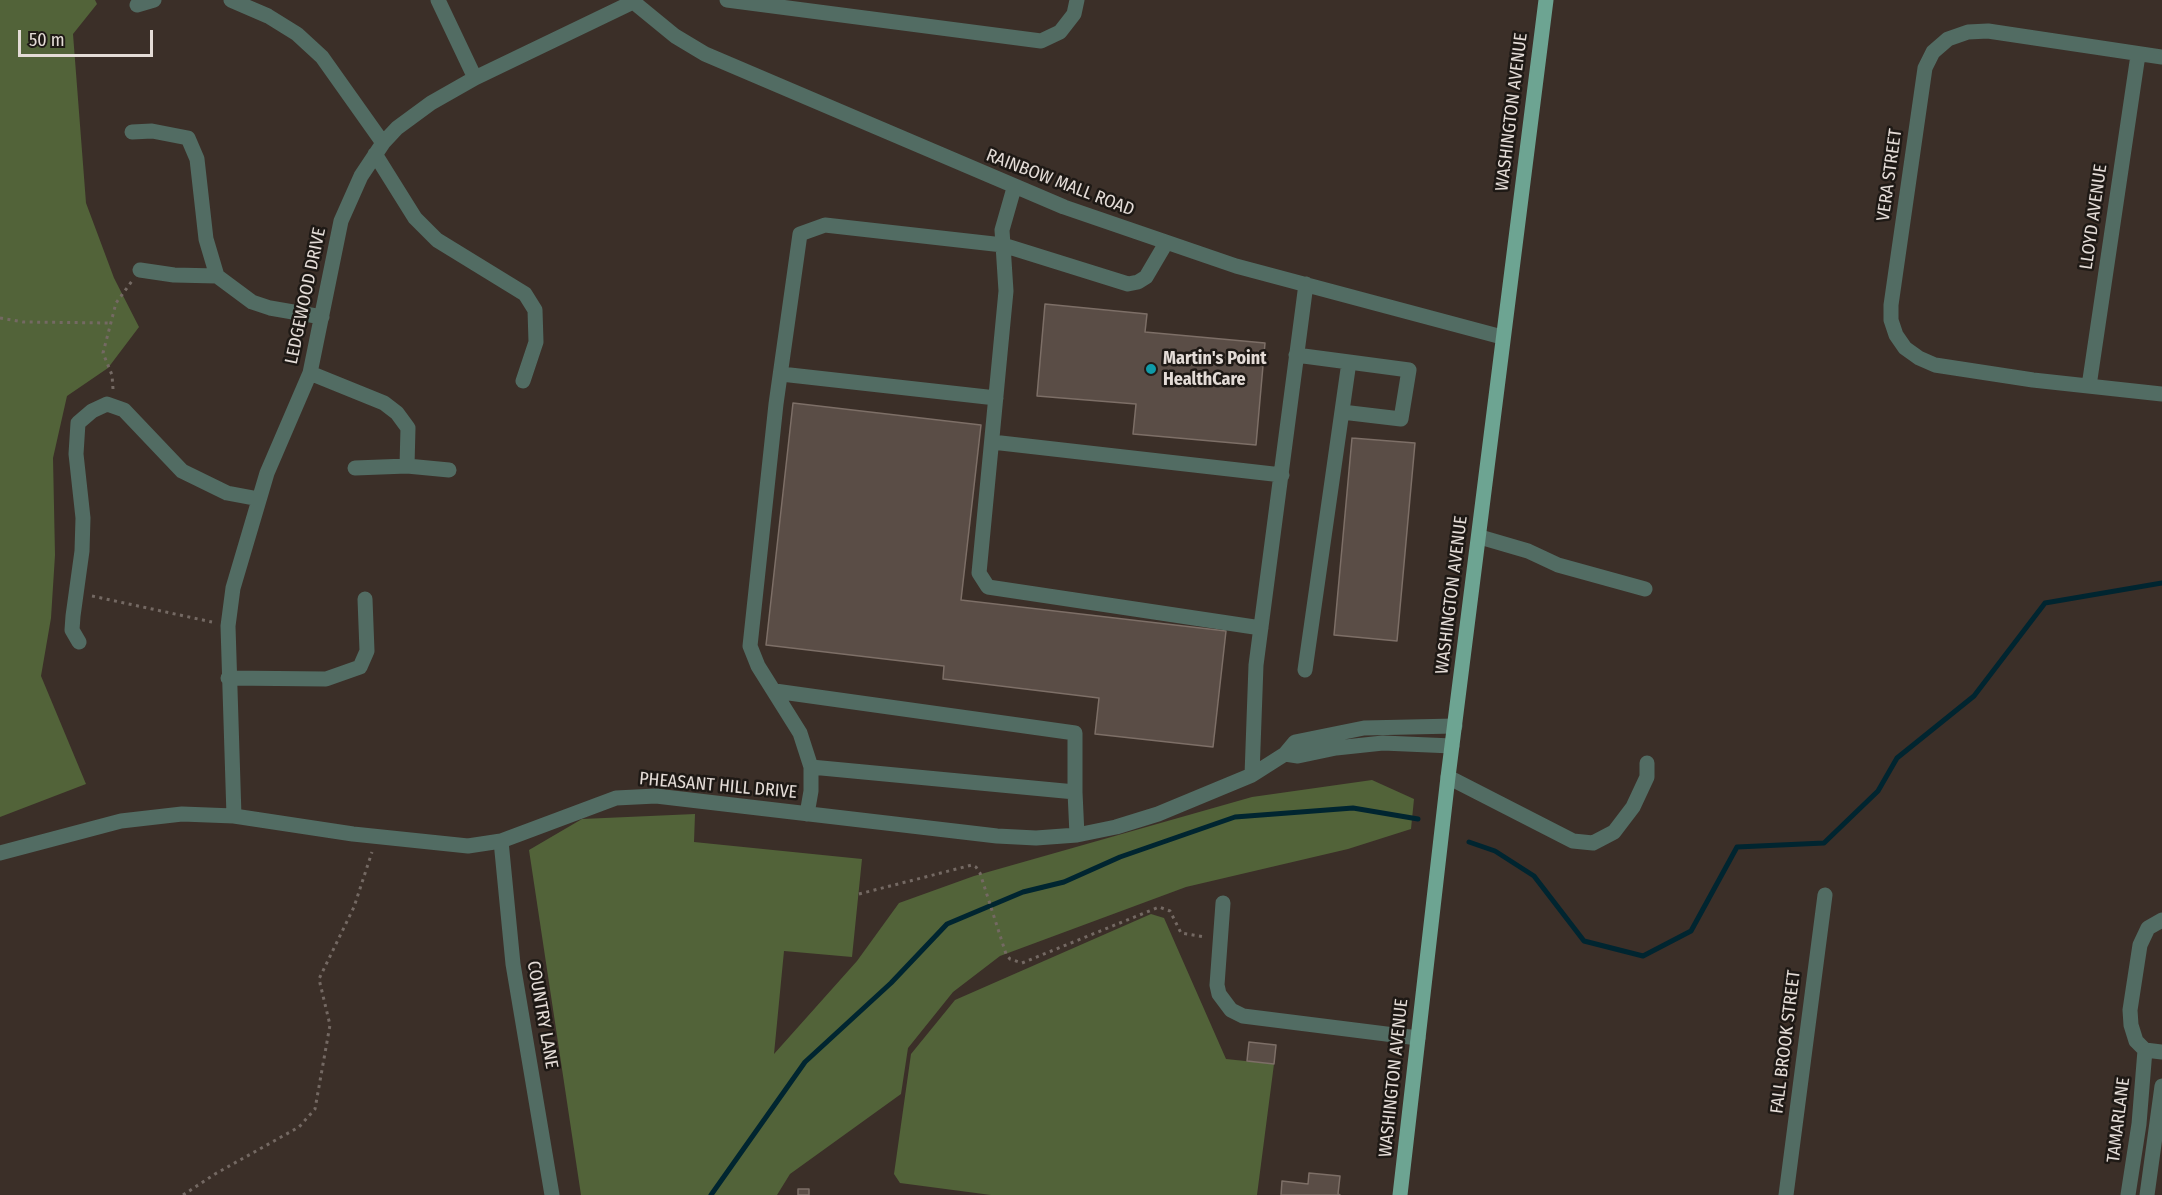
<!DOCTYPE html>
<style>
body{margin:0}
#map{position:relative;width:2162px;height:1195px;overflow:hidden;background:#3b2f28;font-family:"Fira Sans Condensed",sans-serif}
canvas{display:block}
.scale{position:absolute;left:18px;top:30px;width:135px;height:27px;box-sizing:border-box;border:3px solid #e4dcd7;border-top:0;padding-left:8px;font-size:18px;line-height:21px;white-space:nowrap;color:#e4dcd7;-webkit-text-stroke:4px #1e1915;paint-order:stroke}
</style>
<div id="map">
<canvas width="2162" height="1195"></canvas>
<div class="scale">50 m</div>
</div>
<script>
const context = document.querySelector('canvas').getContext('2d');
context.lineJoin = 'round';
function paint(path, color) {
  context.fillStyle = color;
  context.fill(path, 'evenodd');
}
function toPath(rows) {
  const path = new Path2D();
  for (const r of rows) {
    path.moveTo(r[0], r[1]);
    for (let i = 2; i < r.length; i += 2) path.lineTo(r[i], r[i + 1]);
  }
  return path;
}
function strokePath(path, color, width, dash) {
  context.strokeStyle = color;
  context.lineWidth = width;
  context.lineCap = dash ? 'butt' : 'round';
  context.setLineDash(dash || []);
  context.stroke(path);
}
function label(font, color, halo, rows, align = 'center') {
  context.font = font + ' "Fira Sans Condensed",sans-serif';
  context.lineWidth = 5;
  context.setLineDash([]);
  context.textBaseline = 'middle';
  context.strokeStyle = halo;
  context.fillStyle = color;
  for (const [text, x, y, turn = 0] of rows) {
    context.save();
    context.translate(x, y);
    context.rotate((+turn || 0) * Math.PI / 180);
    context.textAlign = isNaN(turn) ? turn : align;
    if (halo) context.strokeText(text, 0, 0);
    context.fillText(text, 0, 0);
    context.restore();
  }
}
paint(toPath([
 [0,0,95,0,97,4,73,34,86,203,114,278,139,327,108,368,67,396,53,458,55,555,51,618,41,676,86,784,0,817],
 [1372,780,1414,799,1411,829,1348,849,1186,887,1000,956,953,992,908,1048,901,1094,790,1174,777,1195,581,1195,529,850,582,819,695,814,694,842,862,859,852,957,784,951,774,1054,857,961,899,903,974,876,1252,797],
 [1151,914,1164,918,1226,1059,1274,1064,1257,1195,991,1195,900,1183,894,1174,911,1054,955,1000]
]), '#526339');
strokePath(toPath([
 [1469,842,1495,851,1534,876,1584,941,1643,956,1691,931,1737,847,1824,843,1878,791,1897,758,1974,696,2045,603,2162,583],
 [711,1195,805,1062,891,983,947,924,1023,892,1064,882,1120,857,1235,817,1353,808,1418,819]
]), '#002530', 5);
const building = toPath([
 [1045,304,1147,314,1145,332,1265,343,1256,445,1133,434,1136,404,1037,396,1045,304],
 [793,403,981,425,961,600,1226,631,1213,747,1095,734,1099,698,943,679,944,666,766,645,793,403],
 [1352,438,1415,443,1397,641,1334,635,1352,438],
 [1249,1042,1276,1045,1274,1064,1247,1061,1249,1042],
 [1309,1173,1340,1176,1338,1194,1340,1195,1281,1195,1282,1181,1308,1184,1309,1173],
 [798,1189,809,1189,809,1195,798,1195,798,1189]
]);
paint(building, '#5a4d46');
strokePath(building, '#7d6f67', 1.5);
strokePath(toPath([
 [0,318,23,322,111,323],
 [113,389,112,375,103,353,116,303,132,281],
 [92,596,212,622],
 [859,894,972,865,976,867,980,873,1006,954,1010,959,1022,963,1159,907,1170,911,1181,933,1205,937],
 [183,1195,215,1174,299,1127,315,1109,330,1025,319,979,354,907,372,852]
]), '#746963', 3, [3, 4.5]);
strokePath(toPath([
 [231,0,268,16,297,34,322,57,383,143],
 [438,0,475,78],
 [631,0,675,36,705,54,1064,207,1236,266,1502,337],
 [727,0,1041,41,1060,32,1074,14,1077,0],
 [137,5,154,0],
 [2162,57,1988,31,1968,32,1948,39,1933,52,1925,68,1891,305,1891,320,1896,335,1905,348,1919,358,1935,365,2033,380,2162,394],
 [132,132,152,131,188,138,197,159,206,239,217,276,252,302,270,308,322,317],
 [375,154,415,218,437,240,525,294,535,310,536,342,523,381],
 [1014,188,1002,230,1006,291,979,573,988,587,1261,628],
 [140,270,174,275,217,276],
 [1296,355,1349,362,1305,670],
 [310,373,384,403,397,413,408,428,407,466],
 [781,374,996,398],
 [2089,386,2138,55],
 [1342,412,1401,419,1409,370,1349,362],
 [992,442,1282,475],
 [355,468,407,466,449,470],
 [1480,537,1528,551,1558,565,1645,589],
 [79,642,72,630,73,616,82,551,83,518,76,454,78,423,92,411,107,404,124,410,182,471,227,493,259,499],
 [228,678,326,679,360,667,367,651,365,599],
 [775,691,1075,733,1075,792],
 [1285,754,1298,756,1336,748,1383,743,1452,746],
 [811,767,1075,792,1077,835],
 [1252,775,1256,665,1306,284],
 [1448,777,1573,841,1593,843,1614,832,1633,807,1647,777,1647,763],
 [807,814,811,791,811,767,800,733,758,666,750,646,776,404,800,234,825,225,1003,245,1128,284,1138,282,1146,277,1166,243],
 [234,816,228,626,233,588,267,473,310,373,341,221,361,176,383,143,397,128,431,103,475,78,633,2],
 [501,841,513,964,552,1195],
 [0,853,121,821,182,814,234,816,353,834,468,846,501,841,616,798,656,796,997,836,1036,838,1077,835,1116,827,1158,814,1252,775,1285,754,1295,742,1364,728,1455,726],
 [1223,903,1217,985,1219,994,1231,1010,1243,1016,1418,1038],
 [2162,920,2148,928,2140,945,2130,1010,2131,1025,2136,1041,2145,1050,2162,1052],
 [1786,1195,1825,895],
 [2128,1195,2139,1124,2145,1050],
 [2147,1195,2162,1086]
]), '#526c63', 15);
strokePath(toPath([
 [1400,1195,1448,777,1546,0]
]), '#6da492', 15);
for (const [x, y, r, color] of [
 [1151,369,6,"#0f9aa8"]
]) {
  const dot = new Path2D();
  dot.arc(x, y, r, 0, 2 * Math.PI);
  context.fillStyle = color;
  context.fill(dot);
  strokePath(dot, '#1e1915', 2);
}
label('18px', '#e4dcd7', '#1e1915', [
 ["WASHINGTON AVENUE",1512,112,-83],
 ["VERA STREET",1890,175,-82],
 ["RAINBOW MALL ROAD",1060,183,21],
 ["LLOYD AVENUE",2094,217,-82],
 ["LEDGEWOOD DRIVE",306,296,-78],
 ["WASHINGTON AVENUE",1452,595,-83],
 ["PHEASANT HILL DRIVE",718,786,5],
 ["COUNTRY LANE",542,1015,80],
 ["FALL BROOK STREET",1786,1042,-83],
 ["WASHINGTON AVENUE",1394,1078,-84],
 ["TAMARLANE",2119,1120,-83]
]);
label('bold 18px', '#e4dcd7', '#1e1915', [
 ["Martin's Point",1163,359],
 ["HealthCare",1163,380]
], 'left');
</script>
